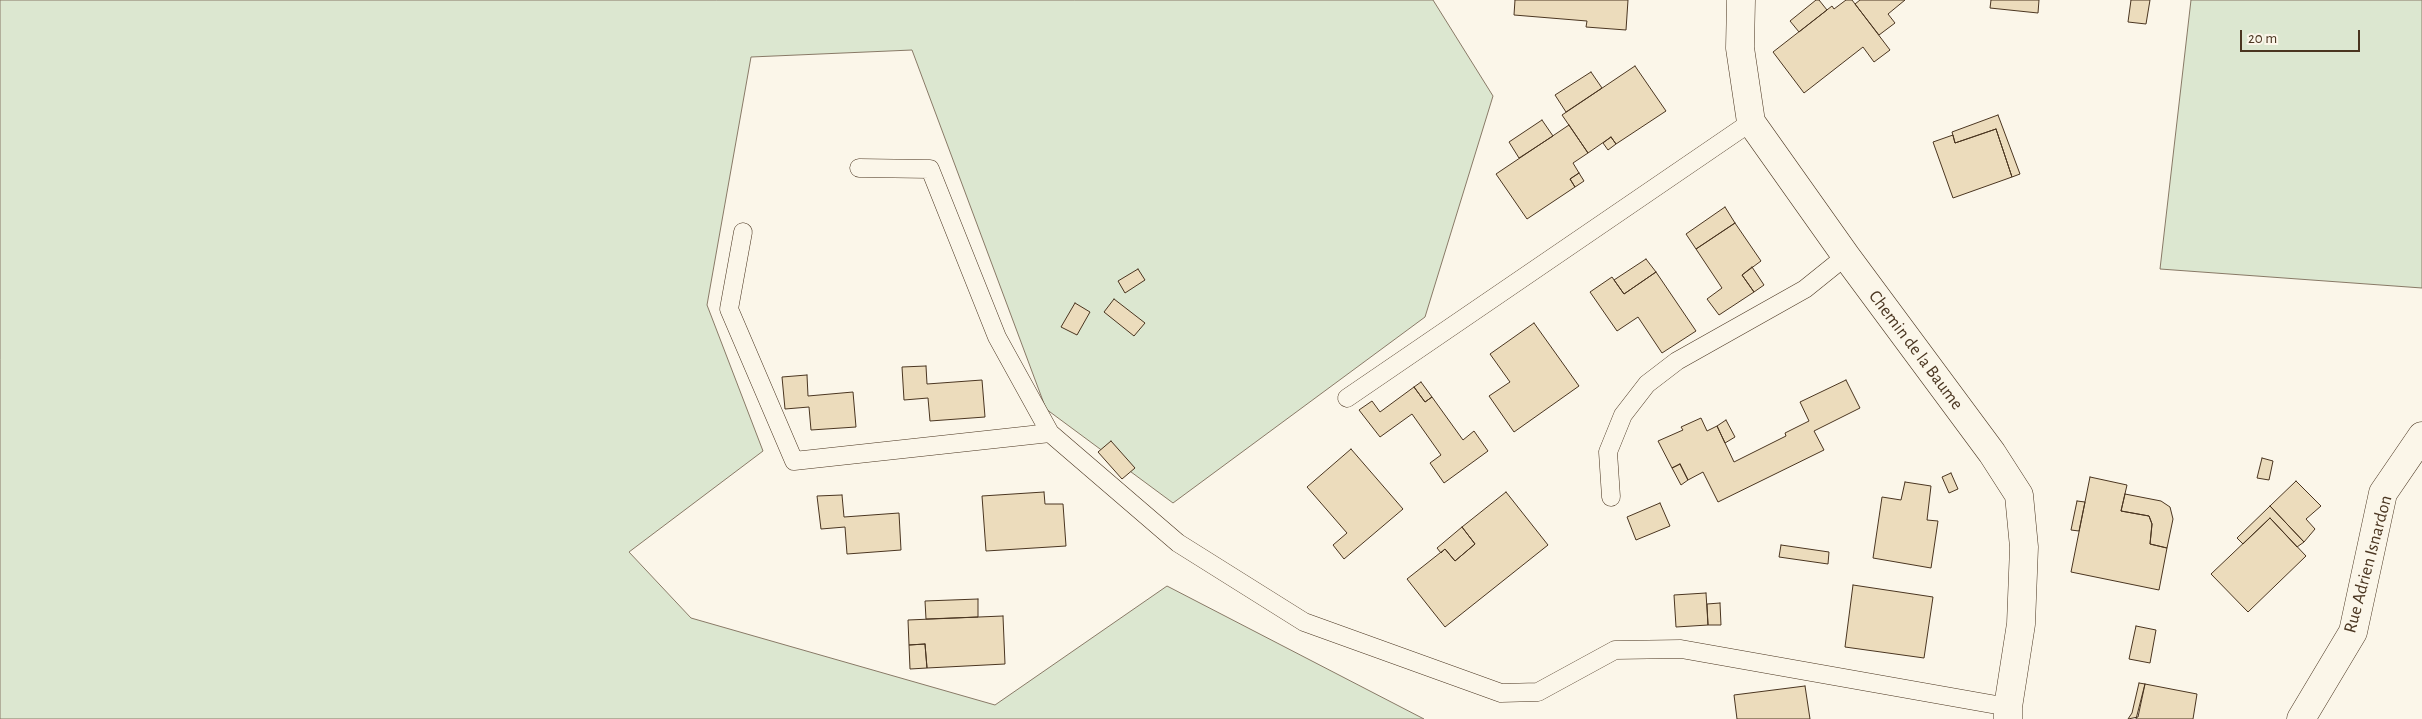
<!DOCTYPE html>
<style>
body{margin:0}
#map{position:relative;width:2422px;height:719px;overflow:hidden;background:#fbf6e9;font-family:"Alegreya Sans",sans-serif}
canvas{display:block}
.scale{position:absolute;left:2240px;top:30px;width:120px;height:22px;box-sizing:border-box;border:2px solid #4a3520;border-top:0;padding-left:6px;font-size:15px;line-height:18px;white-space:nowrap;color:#4a3520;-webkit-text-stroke:4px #fbf6e9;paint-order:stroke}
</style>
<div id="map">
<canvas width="2422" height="719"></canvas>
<div class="scale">20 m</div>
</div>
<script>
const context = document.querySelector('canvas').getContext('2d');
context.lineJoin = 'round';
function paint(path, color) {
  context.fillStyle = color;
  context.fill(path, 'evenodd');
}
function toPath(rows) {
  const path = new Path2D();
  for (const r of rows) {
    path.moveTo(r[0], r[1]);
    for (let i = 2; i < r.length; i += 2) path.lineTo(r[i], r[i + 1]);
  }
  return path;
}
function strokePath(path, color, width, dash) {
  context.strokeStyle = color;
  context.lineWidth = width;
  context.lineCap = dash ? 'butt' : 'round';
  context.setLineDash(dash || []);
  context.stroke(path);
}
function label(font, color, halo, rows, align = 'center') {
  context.font = font + ' "Alegreya Sans",sans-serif';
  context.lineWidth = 4;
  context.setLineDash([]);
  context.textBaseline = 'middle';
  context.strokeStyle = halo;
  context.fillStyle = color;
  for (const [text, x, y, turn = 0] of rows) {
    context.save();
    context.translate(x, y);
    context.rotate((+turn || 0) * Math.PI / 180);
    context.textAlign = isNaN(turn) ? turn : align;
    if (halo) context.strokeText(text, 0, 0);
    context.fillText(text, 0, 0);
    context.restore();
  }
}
const green = toPath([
 [0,0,1433,0,1493,96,1425,317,1173,503,1046,409,912,50,751,57,707,305,763,451,629,552,691,618,995,705,1167,586,1424,719,0,719,0,0],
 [2191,0,2422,0,2422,288,2160,269,2191,0]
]);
paint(green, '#dce7d0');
strokePath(green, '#887966', 1);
const building = toPath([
 [1515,0,1628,0,1626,30,1586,27,1587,21,1514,15,1515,0],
 [1816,0,1819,0,1827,10,1799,32,1790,21,1816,0],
 [1846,0,1852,0,1890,50,1874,62,1863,47,1804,93,1773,52,1832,6,1834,9,1846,0],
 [1860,0,1905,0,1888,14,1895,23,1879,35,1855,4,1860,0],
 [1991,0,2039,0,2038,13,1990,8,1991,0],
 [2131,0,2150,0,2146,24,2128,22,2131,0],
 [1635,66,1666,111,1616,144,1611,137,1588,153,1562,115,1635,66],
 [1591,72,1602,88,1566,112,1555,95,1591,72],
 [1998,115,2020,174,2012,177,1996,129,1955,143,1952,132,1998,115],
 [1542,120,1553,136,1519,158,1509,142,1542,120],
 [1569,125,1588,153,1573,163,1579,173,1570,179,1575,187,1527,219,1496,174,1569,125],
 [1996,129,2012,177,1953,198,1933,142,1953,135,1955,143,1996,129],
 [1611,137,1616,144,1608,150,1603,143,1611,137],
 [1579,173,1584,181,1575,187,1570,179,1579,173],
 [1725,207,1735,223,1696,249,1686,234,1725,207],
 [1735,223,1761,261,1742,275,1754,292,1719,315,1707,299,1722,288,1696,249,1735,223],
 [1646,259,1656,272,1624,294,1614,280,1646,259],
 [1752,267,1764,285,1754,292,1742,275,1752,267],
 [1138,269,1145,280,1125,293,1118,281,1138,269],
 [1656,272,1696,331,1662,353,1638,317,1617,331,1590,292,1612,277,1624,294,1656,272],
 [1114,299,1145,323,1134,336,1104,312,1114,299],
 [1075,303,1090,312,1077,335,1061,327,1075,303],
 [1534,323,1579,386,1514,432,1489,396,1510,382,1490,354,1534,323],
 [926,366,927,384,982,380,985,417,930,421,928,398,904,400,902,367,926,366],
 [807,375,808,396,853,392,856,427,811,430,809,407,785,409,782,377,807,375],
 [1846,380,1860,408,1814,431,1824,450,1718,502,1703,472,1688,480,1680,464,1672,468,1658,441,1683,430,1681,427,1701,418,1707,431,1717,426,1734,462,1786,436,1785,433,1809,421,1800,402,1846,380],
 [1421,382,1432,397,1425,402,1414,387,1421,382],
 [1414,387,1425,402,1432,397,1463,440,1474,431,1488,451,1444,483,1430,463,1441,455,1412,414,1380,437,1359,410,1372,401,1380,412,1414,387],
 [1726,420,1735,437,1725,443,1717,426,1726,420],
 [1111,441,1135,468,1122,479,1098,452,1111,441],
 [1351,449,1403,509,1344,559,1333,545,1347,533,1307,487,1351,449],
 [2262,458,2273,461,2269,480,2257,478,2262,458],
 [1680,464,1688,480,1681,485,1672,468,1680,464],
 [1951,473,1958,489,1949,493,1942,477,1951,473],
 [2090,477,2127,485,2121,511,2149,516,2152,524,2150,544,2167,548,2159,590,2071,572,2090,477],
 [2296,481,2321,506,2306,519,2315,529,2304,542,2270,506,2296,481],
 [1905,482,1931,486,1927,520,1938,521,1931,568,1873,558,1882,497,1901,500,1905,482],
 [1044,492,1045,504,1063,504,1066,546,986,551,982,496,1044,492],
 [1506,492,1548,545,1445,627,1407,579,1445,549,1455,561,1475,544,1462,527,1506,492],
 [2125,494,2161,501,2170,507,2173,519,2167,548,2150,544,2152,524,2149,516,2121,511,2125,494],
 [842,495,844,517,899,513,901,550,847,554,845,527,821,529,817,496,842,495],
 [2077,501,2085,502,2079,531,2071,530,2077,501],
 [1660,503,1670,526,1636,540,1627,517,1660,503],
 [2270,506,2304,542,2297,547,2270,518,2243,544,2237,538,2270,506],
 [2270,518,2306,556,2248,612,2211,574,2270,518],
 [1462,527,1475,544,1455,561,1445,549,1441,553,1437,548,1462,527],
 [1781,545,1829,552,1828,564,1779,557,1781,545],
 [1853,585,1933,597,1924,658,1845,647,1853,585],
 [1706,593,1708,625,1676,627,1674,595,1706,593],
 [978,599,978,617,926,619,925,601,978,599],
 [1720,603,1721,625,1708,625,1707,604,1720,603],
 [1003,616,1005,664,927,668,925,644,909,645,908,620,1003,616],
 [2136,626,2156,630,2150,663,2129,659,2136,626],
 [925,644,927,668,910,669,909,645,925,644],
 [2139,683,2145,684,2138,717,2128,719,2132,713,2139,683],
 [2145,684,2197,694,2193,719,2136,719,2145,684],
 [1805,686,1810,719,1737,719,1734,695,1805,686]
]);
paint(building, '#ecdcbc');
strokePath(building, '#4a3520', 1);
const lane = toPath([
 [859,168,930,169,997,337,1050,433],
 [743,232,729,309,794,461,1050,433,1178,543,1304,622,1501,693,1538,692,1615,650,1681,649,2008,707],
 [1347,398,1751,122],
 [1611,497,1608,452,1623,415,1647,384,1677,361,1805,289,1846,256]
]);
const street = toPath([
 [1741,0,1740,48,1751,122,1846,256,1992,453,2019,495,2024,547,2021,624,2008,707,2008,719],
 [2301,719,2353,632,2383,493,2422,436]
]);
strokePath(lane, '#4a3520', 19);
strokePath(street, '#4a3520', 29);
strokePath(lane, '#fbf6e9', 18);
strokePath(street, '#fbf6e9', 28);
label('18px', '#4a3520', '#fbf6e9', [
 ["Chemin de la Baume",1916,350,53],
 ["Rue Adrien Isnardon",2368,564,-75]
]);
</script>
